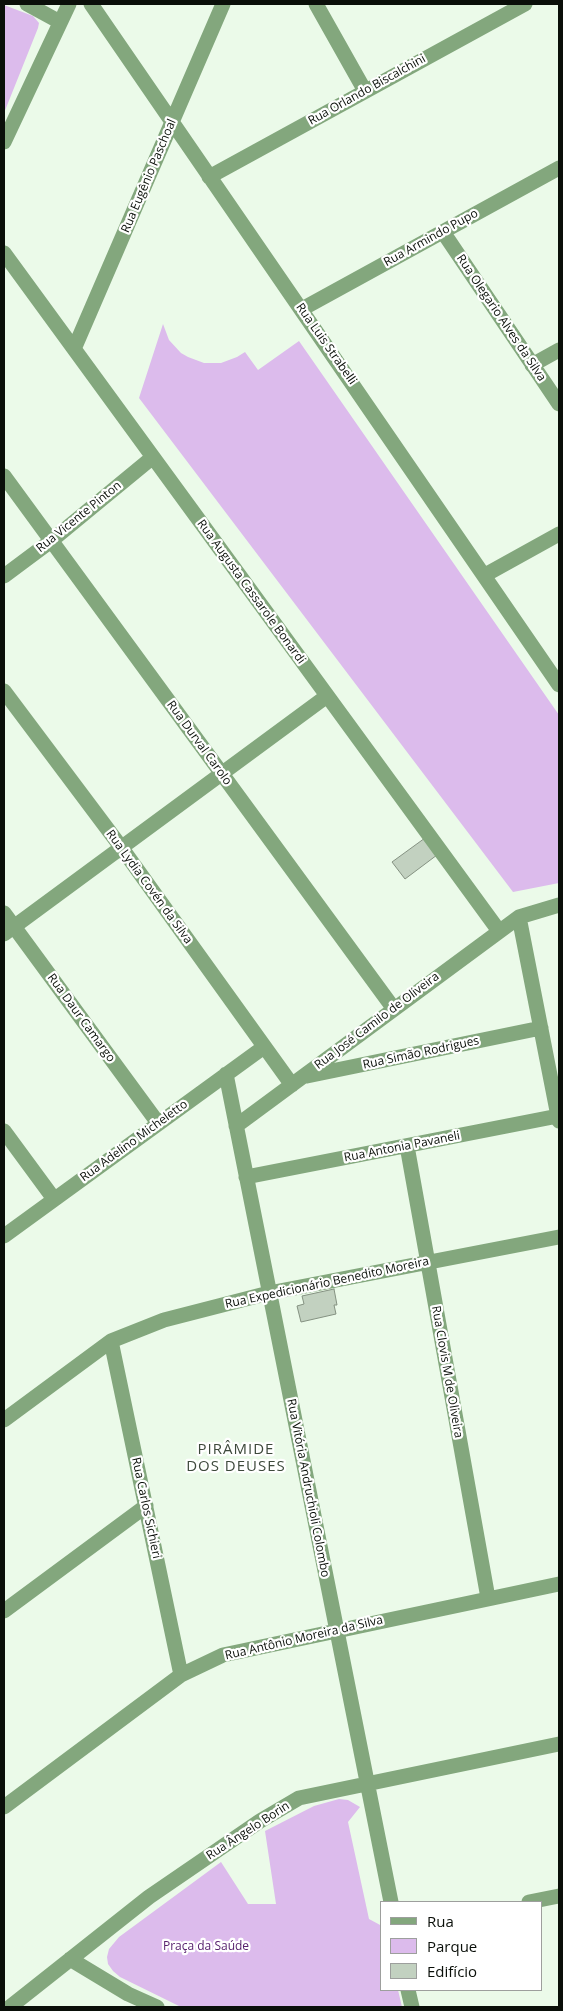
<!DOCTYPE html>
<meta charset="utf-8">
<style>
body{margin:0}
#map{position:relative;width:563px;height:2011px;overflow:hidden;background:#ebfae9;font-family:"Open Sans",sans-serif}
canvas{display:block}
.frame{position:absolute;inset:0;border:5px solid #0a0f09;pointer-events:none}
.legend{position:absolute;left:380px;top:1901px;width:162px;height:90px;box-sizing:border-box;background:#fff;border:1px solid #9d9f9d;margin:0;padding:6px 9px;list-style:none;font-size:15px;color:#0a0f09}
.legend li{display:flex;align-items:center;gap:10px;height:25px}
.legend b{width:25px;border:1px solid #9d9f9d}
</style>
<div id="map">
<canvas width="563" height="2011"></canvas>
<div class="frame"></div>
<ul class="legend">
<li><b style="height:6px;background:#83a77d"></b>Rua</li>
<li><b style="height:14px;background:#dcbbec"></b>Parque</li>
<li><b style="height:14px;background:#c2d1c0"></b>Edifício</li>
</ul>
</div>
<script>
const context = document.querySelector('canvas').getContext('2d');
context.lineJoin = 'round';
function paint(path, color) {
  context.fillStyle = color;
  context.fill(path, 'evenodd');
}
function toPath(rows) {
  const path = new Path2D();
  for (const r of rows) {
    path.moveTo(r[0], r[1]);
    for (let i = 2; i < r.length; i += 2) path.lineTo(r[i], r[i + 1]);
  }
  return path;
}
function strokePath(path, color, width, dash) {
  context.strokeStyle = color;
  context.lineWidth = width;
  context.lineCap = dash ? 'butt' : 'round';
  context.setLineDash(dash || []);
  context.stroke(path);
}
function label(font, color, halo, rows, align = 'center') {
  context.font = font + ' "Open Sans",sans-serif';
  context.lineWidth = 4.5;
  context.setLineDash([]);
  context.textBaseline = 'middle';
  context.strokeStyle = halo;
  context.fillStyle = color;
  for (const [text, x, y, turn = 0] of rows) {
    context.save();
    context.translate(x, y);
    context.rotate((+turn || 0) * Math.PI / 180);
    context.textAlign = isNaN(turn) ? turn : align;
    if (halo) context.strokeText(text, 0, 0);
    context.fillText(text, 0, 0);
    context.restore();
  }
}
paint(toPath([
 [4,5,33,16,39,23,38,28,4,113],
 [163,324,169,340,181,353,188,357,204,363,221,363,237,357,245,352,258,370,299,341,559,715,559,883,513,892,139,398],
 [339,1799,348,1800,360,1807,348,1822,369,1919,382,1926,382,1990,398,1990,402,2007,181,2007,120,1977,113,1971,108,1964,107,1957,109,1949,119,1937,221,1862,248,1904,276,1904,265,1831,314,1806]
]), '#dcbbec');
const building = toPath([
 [425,838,437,855,405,879,392,862,425,838],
 [334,1289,337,1305,334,1305,336,1314,301,1322,297,1306,304,1304,302,1296,334,1289]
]);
paint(building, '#c2d1c0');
strokePath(building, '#849181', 1);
strokePath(toPath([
 [27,4,60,22],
 [91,4,559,685],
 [316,4,365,91],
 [4,142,69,4],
 [209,177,525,4],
 [443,232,559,404],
 [4,253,499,931],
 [302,309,559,168],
 [74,349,223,4],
 [532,365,559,350],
 [4,476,394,1009],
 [485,575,559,534],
 [4,576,51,541,153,457],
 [4,691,121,847,292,1085],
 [4,913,158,1123],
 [519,917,559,1121],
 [4,934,327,696],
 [226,1074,391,1902],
 [307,1076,541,1028],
 [236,1126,519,917,559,905],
 [4,1131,54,1199],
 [407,1146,488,1598],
 [246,1177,558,1116],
 [4,1236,264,1047],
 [111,1341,181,1675],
 [4,1420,111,1341,164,1320,269,1293,559,1237],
 [4,1611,146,1506],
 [4,1807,181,1675,223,1655,559,1584],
 [529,1902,559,1896],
 [70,1959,128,1994,157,2007],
 [408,1990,412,2007],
 [10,2007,149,1897,260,1821,299,1798,559,1744]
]), '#83a77d', 15);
label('12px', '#0a0f09', '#fff', [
 ["Rua Orlando Biscalchini",367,90,-29],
 ["Rua Eugênio Paschoal",149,176,-67],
 ["Rua Armindo Pupo",431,238,-29],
 ["Rua Olegario Alves da Silva",501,318,56],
 ["Rua Luis Strabelli",326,344,55],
 ["Rua Vicente Pinton",79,517,-39],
 ["Rua Augusta Cassarole Bonardi",251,592,54],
 ["Rua Durval Carolo",199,743,54],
 ["Rua Lydia Covén da Silva",149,887,54],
 ["Rua Daur Camargo",81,1018,54],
 ["Rua José Camilo de Oliveira",377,1021,-37],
 ["Rua Simão Rodrigues",421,1053,-12],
 ["Rua Adelino Micheletto",134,1141,-36],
 ["Rua Antonia Pavaneli",402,1147,-11],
 ["Rua Expedicionário Benedito Moreira",327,1283,-12],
 ["Rua Clovis M de Oliveira",447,1372,80],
 ["Rua Vitória Andruchioli Colombo",308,1488,79],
 ["Rua Carlos Sichieri",146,1508,78],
 ["Rua Antônio Moreira da Silva",304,1638,-13],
 ["Rua Ângelo Borin",248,1831,-33]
]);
label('12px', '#58226e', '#fff', [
 ["Praça da Saúde",206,1947]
]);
context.letterSpacing = '1px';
label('15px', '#3d493b', '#fff', [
 ["PIRÂMIDE",236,1450],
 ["DOS DEUSES",236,1467]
]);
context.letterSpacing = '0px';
</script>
